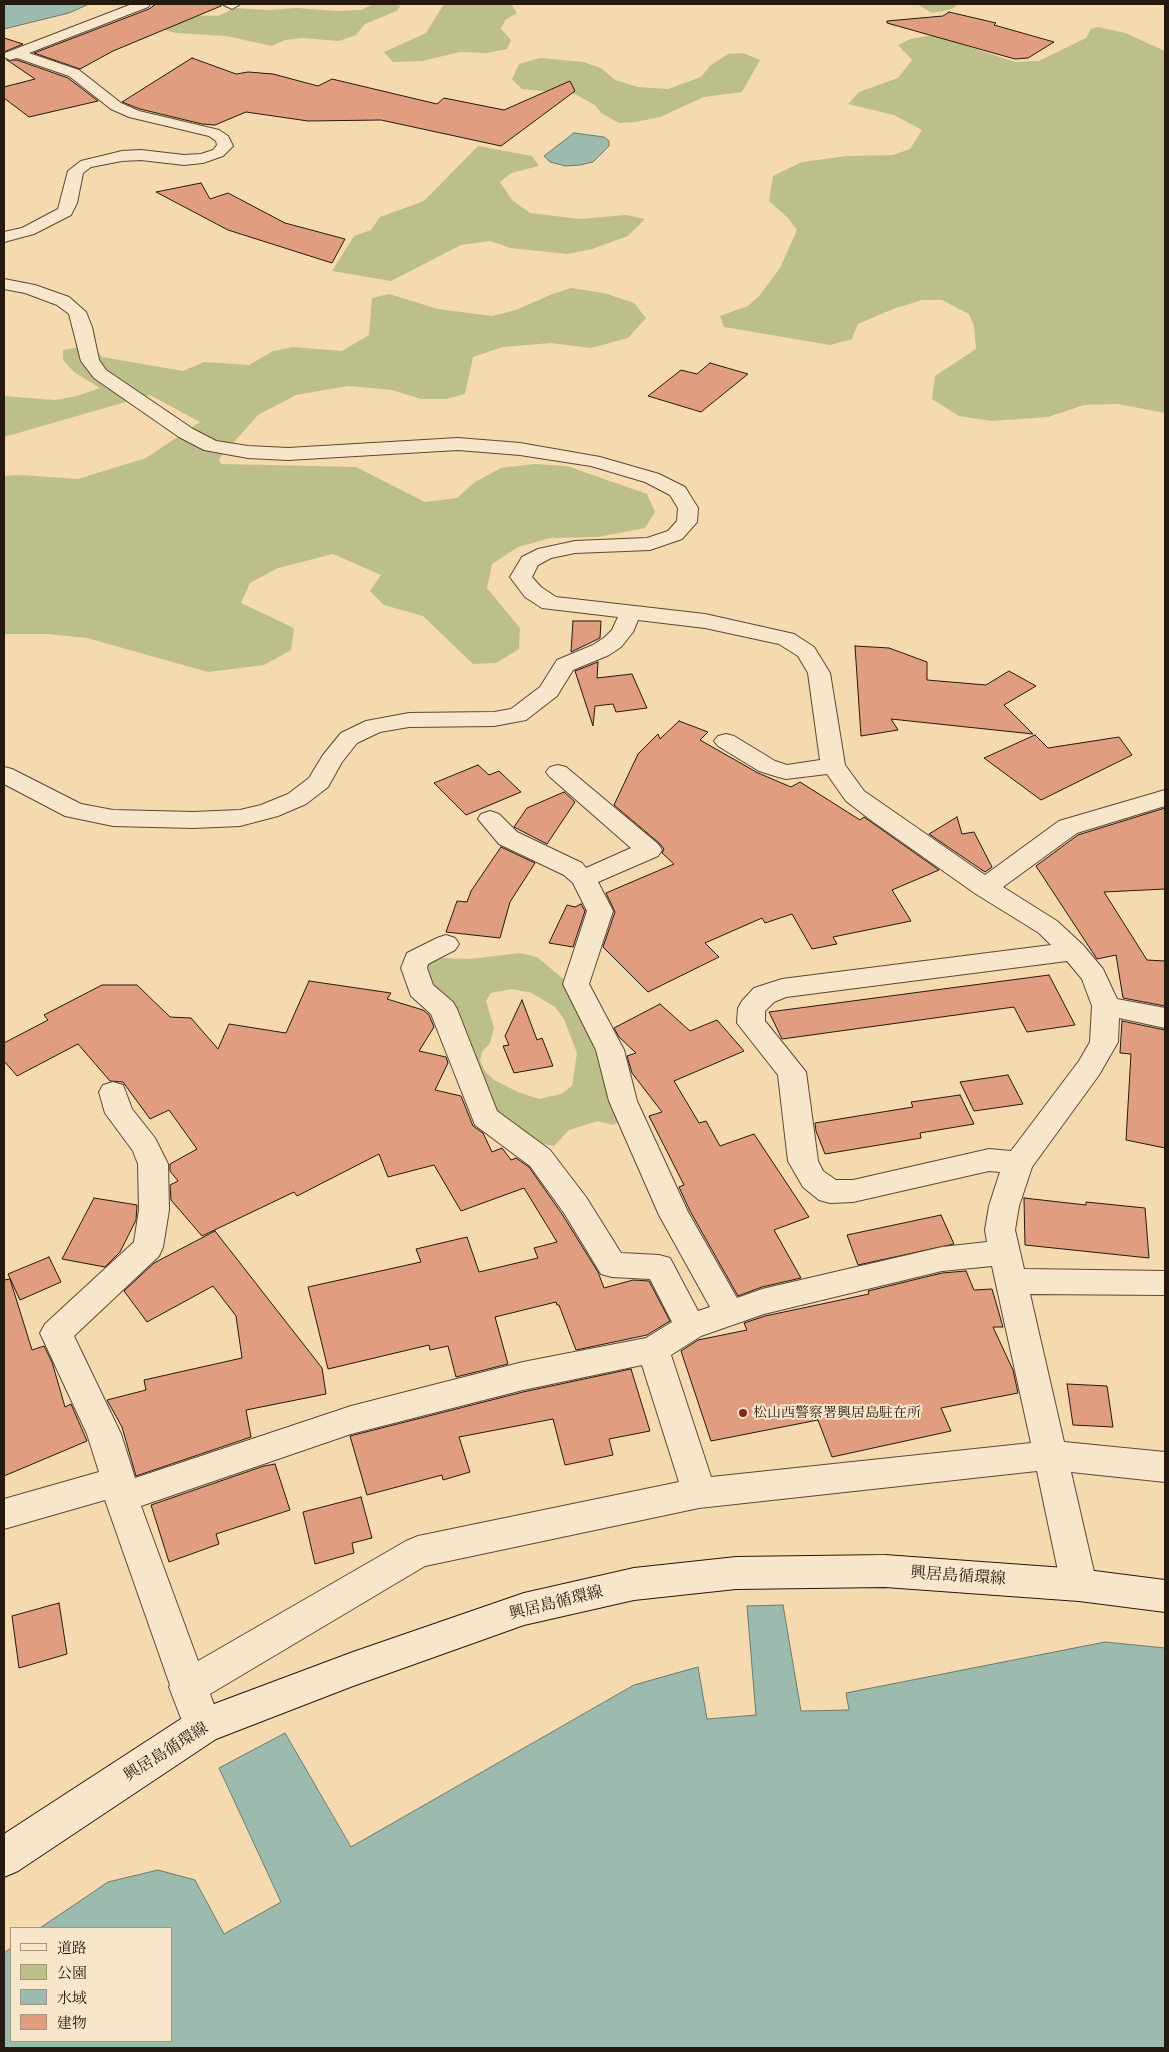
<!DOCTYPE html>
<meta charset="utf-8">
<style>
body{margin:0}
#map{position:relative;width:1169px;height:2052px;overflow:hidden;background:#f5d9af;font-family:"Libre Caslon Text","Noto Serif JP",serif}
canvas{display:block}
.frame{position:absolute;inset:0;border:5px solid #251910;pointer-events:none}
.legend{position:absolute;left:10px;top:1927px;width:162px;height:115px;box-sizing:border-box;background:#f8e6cb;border:1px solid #a49480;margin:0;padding:6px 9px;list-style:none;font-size:15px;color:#251910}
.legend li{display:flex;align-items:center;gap:10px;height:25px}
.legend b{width:25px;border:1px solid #a49480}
</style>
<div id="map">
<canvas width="1169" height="2052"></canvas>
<div class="frame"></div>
<ul class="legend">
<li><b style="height:6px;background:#f8e6cb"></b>道路</li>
<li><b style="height:14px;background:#bdbf8a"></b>公園</li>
<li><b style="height:14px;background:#9cbaad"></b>水域</li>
<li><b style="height:14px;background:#e09d7f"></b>建物</li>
</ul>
</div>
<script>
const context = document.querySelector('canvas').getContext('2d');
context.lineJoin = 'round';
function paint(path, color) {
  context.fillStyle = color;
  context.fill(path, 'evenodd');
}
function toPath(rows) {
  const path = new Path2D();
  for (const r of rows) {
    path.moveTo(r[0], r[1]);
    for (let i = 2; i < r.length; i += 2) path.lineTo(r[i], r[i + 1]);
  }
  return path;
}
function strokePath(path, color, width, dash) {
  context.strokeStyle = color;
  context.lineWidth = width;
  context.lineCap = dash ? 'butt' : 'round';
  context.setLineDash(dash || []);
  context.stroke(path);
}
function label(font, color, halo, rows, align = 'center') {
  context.font = font + ' "Libre Caslon Text","Noto Serif JP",serif';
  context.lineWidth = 4;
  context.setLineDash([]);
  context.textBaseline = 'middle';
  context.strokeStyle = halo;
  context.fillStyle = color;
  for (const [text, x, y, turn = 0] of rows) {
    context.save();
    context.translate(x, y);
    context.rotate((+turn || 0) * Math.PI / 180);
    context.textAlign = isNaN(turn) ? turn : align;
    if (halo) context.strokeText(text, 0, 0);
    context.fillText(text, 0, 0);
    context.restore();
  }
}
paint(toPath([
 [388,4,400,6,397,11,365,24,356,35,339,41,302,38,285,40,272,46,226,36,176,33,151,26,185,15,218,16,235,8,268,10,297,8,337,11,361,10,372,5],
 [444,4,511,4,517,13,505,20,501,29,511,40,507,49,487,53,460,52,422,61,393,62,384,52,426,33],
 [917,4,958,4,952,9,932,13],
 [1098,27,1125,33,1165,51,1165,413,1118,404,1084,405,1048,417,992,421,959,416,932,399,935,376,976,349,974,326,969,314,942,300,922,300,893,309,858,324,852,339,830,345,724,327,720,316,748,306,760,295,780,268,797,230,788,218,769,201,773,176,802,162,847,156,893,155,910,149,922,130,894,115,848,104,859,92,898,78,912,60,898,45,910,39,934,35,1015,62,1039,61,1086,38,1091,29],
 [743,53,760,60,742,92,704,97,660,117,636,122,619,123,601,113,595,105,575,94,522,89,512,79,519,64,540,58,562,60,583,62,601,68,615,80,638,87,668,89,701,77,711,65,728,54],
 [478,146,532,156,539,166,511,173,500,182,512,200,530,213,580,219,626,215,645,219,628,236,592,249,567,254,511,248,490,241,461,245,391,281,332,271,354,236,371,230,380,217,424,201],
 [571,288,604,293,634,303,646,318,628,338,591,348,551,343,503,347,473,357,465,394,446,399,421,399,392,390,348,386,296,395,258,415,219,459,221,464,356,467,425,502,457,498,475,482,501,468,534,464,567,466,647,494,655,512,645,528,598,537,550,538,518,547,492,564,487,588,520,628,519,649,496,663,473,664,423,616,384,605,370,591,381,575,333,554,278,568,250,583,241,603,294,628,291,650,264,665,208,672,87,638,48,634,4,634,4,476,20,475,78,479,146,458,200,422,150,395,4,437,4,396,55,400,77,396,100,388,74,372,63,360,63,350,93,345,102,357,183,371,204,362,249,365,273,351,293,347,342,351,369,335,372,298,389,294,438,309,492,316,516,310,550,295],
 [521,953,537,957,567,982,600,1050,622,1121,612,1125,598,1121,569,1130,554,1146,533,1142,494,1116,436,988,424,976,427,965,442,958,469,959],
 [512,989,532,993,555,1007,564,1019,577,1053,572,1086,561,1094,539,1099,518,1092,494,1080,485,1071,480,1061,482,1052,490,1043,494,1028,486,1001,491,993]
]), '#bdbf8a');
const water = toPath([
 [4,4,89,4,69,13,4,29,4,4],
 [574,133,604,137,609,141,609,146,593,162,580,165,565,166,550,162,544,156,574,133],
 [783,1605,801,1711,849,1710,846,1693,1105,1642,1165,1648,1165,2048,4,2048,4,1953,11,1948,11,2041,171,2041,171,1928,40,1928,108,1882,158,1870,195,1880,224,1934,281,1902,219,1768,285,1733,351,1847,634,1685,698,1667,707,1719,756,1715,747,1606,783,1605]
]);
paint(water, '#9cbaad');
strokePath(water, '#6c7a6e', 1);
const building = toPath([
 [156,4,220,4,221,6,113,51,80,69,34,53,149,9,156,4],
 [949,12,996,23,994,25,1054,42,1028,58,1015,59,887,23,887,21,943,16,949,12],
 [4,38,23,44,4,52,4,38],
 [192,58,236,74,248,72,273,74,318,86,332,79,437,104,444,98,504,110,570,81,575,91,501,146,381,120,308,121,246,112,215,125,202,124,140,109,122,102,192,58],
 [7,60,17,60,68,78,98,101,29,117,4,98,4,87,35,79,7,60],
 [201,183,210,199,228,193,285,223,345,239,332,263,228,230,156,192,201,183],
 [710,363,748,374,701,412,648,396,681,370,697,374,710,363],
 [573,621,601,621,600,638,571,652,573,621],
 [855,646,889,648,927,662,927,680,986,685,1009,671,1036,686,1004,705,1033,734,891,719,898,730,861,736,855,646],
 [598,662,597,678,632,674,647,708,616,712,613,704,595,706,593,726,575,671,598,662],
 [679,721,708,732,700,740,758,773,791,787,800,782,860,820,864,817,939,870,892,890,911,921,833,937,837,944,812,949,792,914,765,923,762,918,705,943,719,957,648,992,603,947,615,912,606,893,674,864,662,853,664,849,659,843,614,805,638,754,658,734,660,739,679,721],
 [1035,735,1048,748,1119,737,1132,755,1041,800,984,758,1035,735],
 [478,765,489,775,499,771,521,792,466,815,434,783,478,765],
 [564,792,575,802,547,844,514,827,527,808,564,792],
 [1165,808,1165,889,1104,892,1147,960,1165,961,1165,1006,1123,998,1116,955,1097,959,1036,866,1078,835,1165,808],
 [957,817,962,834,974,832,992,867,985,872,929,834,957,817],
 [501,847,535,863,510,902,500,938,446,932,457,901,467,902,471,891,501,847],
 [581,904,585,911,573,947,549,943,567,905,575,907,581,904],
 [1049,975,1075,1025,1027,1032,1014,1007,782,1039,769,1012,1049,975],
 [309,981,391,993,387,999,423,1010,429,1015,434,1027,419,1051,446,1057,448,1063,435,1090,461,1096,473,1126,483,1133,492,1152,502,1148,511,1160,516,1158,529,1167,562,1214,598,1272,604,1288,633,1280,649,1281,670,1321,647,1335,576,1350,559,1305,557,1305,556,1302,495,1317,508,1364,456,1377,448,1346,430,1350,429,1345,328,1369,308,1287,421,1262,416,1249,467,1237,479,1272,538,1258,534,1248,557,1242,524,1188,461,1211,434,1165,388,1177,379,1154,297,1196,294,1192,202,1236,171,1200,170,1185,178,1181,170,1171,170,1164,197,1149,169,1110,150,1119,123,1082,110,1081,78,1044,17,1076,4,1061,4,1043,48,1020,44,1015,102,985,137,985,170,1017,191,1018,218,1049,229,1024,286,1033,309,981],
 [522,1000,537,1040,542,1038,553,1066,514,1073,503,1046,509,1045,505,1036,522,1000],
 [660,1004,690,1031,717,1020,744,1051,674,1081,699,1123,706,1121,720,1146,754,1134,809,1217,774,1230,801,1278,762,1287,738,1296,690,1211,679,1187,684,1185,649,1116,662,1112,632,1073,627,1056,636,1053,619,1037,614,1028,660,1004],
 [1122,1021,1165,1030,1165,1148,1126,1140,1131,1054,1120,1053,1122,1021],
 [1008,1075,1023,1104,974,1111,960,1082,1008,1075],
 [960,1095,974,1124,920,1133,921,1138,825,1154,816,1131,815,1123,913,1107,911,1102,960,1095],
 [94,1198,137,1205,136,1220,120,1252,105,1267,62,1259,94,1198],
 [1024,1198,1086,1205,1086,1202,1145,1208,1149,1258,1025,1245,1024,1198],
 [941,1215,954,1244,858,1265,847,1235,941,1215],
 [215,1231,322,1368,326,1394,246,1410,251,1437,136,1476,122,1427,107,1400,146,1390,144,1380,242,1358,236,1316,213,1286,147,1322,124,1291,154,1263,215,1231],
 [49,1257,61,1282,20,1300,8,1274,49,1257],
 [966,1271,974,1290,992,1289,1003,1327,993,1327,1013,1370,1018,1393,941,1408,951,1431,832,1457,818,1420,711,1441,681,1351,698,1340,747,1330,744,1323,765,1316,869,1294,868,1291,942,1273,966,1271],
 [10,1279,32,1350,44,1346,52,1362,65,1407,71,1404,87,1441,4,1476,4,1280,10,1279],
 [631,1369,650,1431,609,1439,613,1455,565,1465,553,1419,459,1437,470,1472,443,1480,442,1475,367,1495,350,1436,523,1392,631,1369],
 [1067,1384,1107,1386,1113,1427,1073,1425,1067,1384],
 [275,1464,290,1510,216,1534,219,1544,169,1562,151,1505,264,1466,275,1464],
 [361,1497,372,1538,352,1543,354,1553,315,1564,303,1512,361,1497],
 [59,1603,67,1654,19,1668,12,1616,59,1603]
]);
paint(building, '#e09d7f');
strokePath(building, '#251910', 1);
const street = toPath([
 [132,4,150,4,148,7,29,53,79,70,121,103,139,111,219,130,228,136,233,146,223,156,203,163,184,165,141,160,122,161,91,167,83,173,77,203,71,215,34,234,4,242,4,232,22,228,58,209,68,171,81,161,122,151,141,150,184,155,201,154,213,150,217,145,216,141,209,136,129,117,111,109,69,76,17,58,10,60,4,57,5,53,132,4],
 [222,4,238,4,239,5,232,9,222,4],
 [4,279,35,285,69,297,86,312,92,327,99,360,106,370,193,429,216,441,248,446,288,448,458,438,520,443,600,457,659,474,685,487,698,508,697,522,682,539,650,550,575,553,551,558,538,565,532,577,541,587,556,597,705,614,794,634,814,647,830,673,845,765,864,791,985,875,1059,821,1165,790,1165,806,1077,833,1003,887,1057,921,1083,945,1103,969,1117,999,1165,1008,1165,1028,1119,1018,1118,1042,1099,1075,1032,1167,1019,1206,1015,1230,1024,1269,1165,1271,1165,1295,1030,1294,1064,1442,1165,1452,1165,1482,1071,1472,1097,1585,1092,1596,1079,1601,1066,1596,1061,1585,1037,1471,699,1508,425,1566,210,1694,222,1726,216,1739,203,1744,190,1739,184,1726,169,1687,170,1685,105,1500,4,1529,4,1499,99,1472,87,1434,40,1333,45,1324,134,1242,139,1210,138,1164,133,1151,105,1113,99,1092,103,1085,113,1082,123,1085,132,1109,155,1138,168,1164,169,1210,163,1247,159,1256,74,1336,121,1434,135,1478,351,1406,523,1362,646,1338,672,1322,650,1279,612,1277,601,1274,564,1213,530,1166,475,1125,431,1014,411,996,401,968,407,953,437,938,446,935,455,938,459,944,455,950,428,964,427,968,433,985,453,1002,457,1009,497,1111,550,1150,586,1197,621,1253,659,1255,670,1258,698,1311,710,1307,659,1215,609,1101,596,1050,563,984,587,911,573,883,564,875,499,844,478,819,481,814,490,811,499,814,517,832,582,863,586,868,631,848,550,777,546,772,550,767,558,765,566,767,658,844,662,850,658,856,598,882,613,911,589,984,624,1050,637,1101,688,1212,737,1298,762,1289,942,1247,987,1242,985,1230,989,1206,1000,1172,989,1171,853,1202,830,1203,819,1200,803,1187,788,1161,778,1075,737,1023,738,1008,742,1001,754,988,782,979,1051,945,1039,933,976,894,872,821,846,801,827,774,786,779,778,777,759,771,718,746,714,741,718,736,726,734,734,736,775,761,787,765,820,760,808,673,798,656,779,644,705,628,638,620,633,632,621,647,609,655,573,670,557,696,526,720,494,726,409,727,380,732,357,743,342,762,328,787,306,804,278,816,240,826,193,828,113,826,65,816,4,784,4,767,12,769,81,804,113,810,193,812,240,810,261,805,288,794,309,778,323,755,341,733,366,721,409,713,494,712,511,709,540,687,557,660,593,645,605,637,612,630,618,617,542,608,525,597,510,577,522,557,538,549,575,541,647,538,668,531,677,521,678,508,670,495,645,482,591,466,520,455,458,450,288,460,248,458,204,450,179,437,94,378,81,361,69,314,57,305,25,293,4,289,4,279],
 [1067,961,1082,979,1092,1006,1090,1042,1079,1061,1011,1151,989,1149,853,1180,836,1180,823,1171,818,1161,806,1072,765,1021,765,1011,774,1002,786,997,1067,961],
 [992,1266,1031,1443,711,1477,671,1355,701,1336,764,1314,942,1271,992,1266],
 [642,1365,679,1482,418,1536,406,1541,198,1661,141,1506,351,1434,523,1390,642,1365]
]);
const secondary = toPath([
 [885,1555,1079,1569,1165,1580,1165,1612,1079,1601,885,1587,736,1589,634,1600,524,1625,353,1686,216,1739,18,1871,4,1877,4,1834,190,1713,353,1652,524,1593,634,1568,736,1557,885,1555]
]);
strokePath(street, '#594938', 2);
strokePath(secondary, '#251910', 2);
paint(street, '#f8e6cb');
paint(secondary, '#f8e6cb');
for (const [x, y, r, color] of [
 [743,1413,5,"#8f2418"]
]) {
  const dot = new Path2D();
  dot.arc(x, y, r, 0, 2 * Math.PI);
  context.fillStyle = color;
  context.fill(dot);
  strokePath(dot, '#f8e6cb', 2);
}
label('14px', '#251910', '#f8e6cb', [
 ["松山西警察署興居島駐在所",753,1413]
], 'left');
label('16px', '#251910', '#f8e6cb', [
 ["興居島循環線",958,1576,4],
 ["興居島循環線",556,1603,-14],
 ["興居島循環線",166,1752,-32]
]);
</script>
